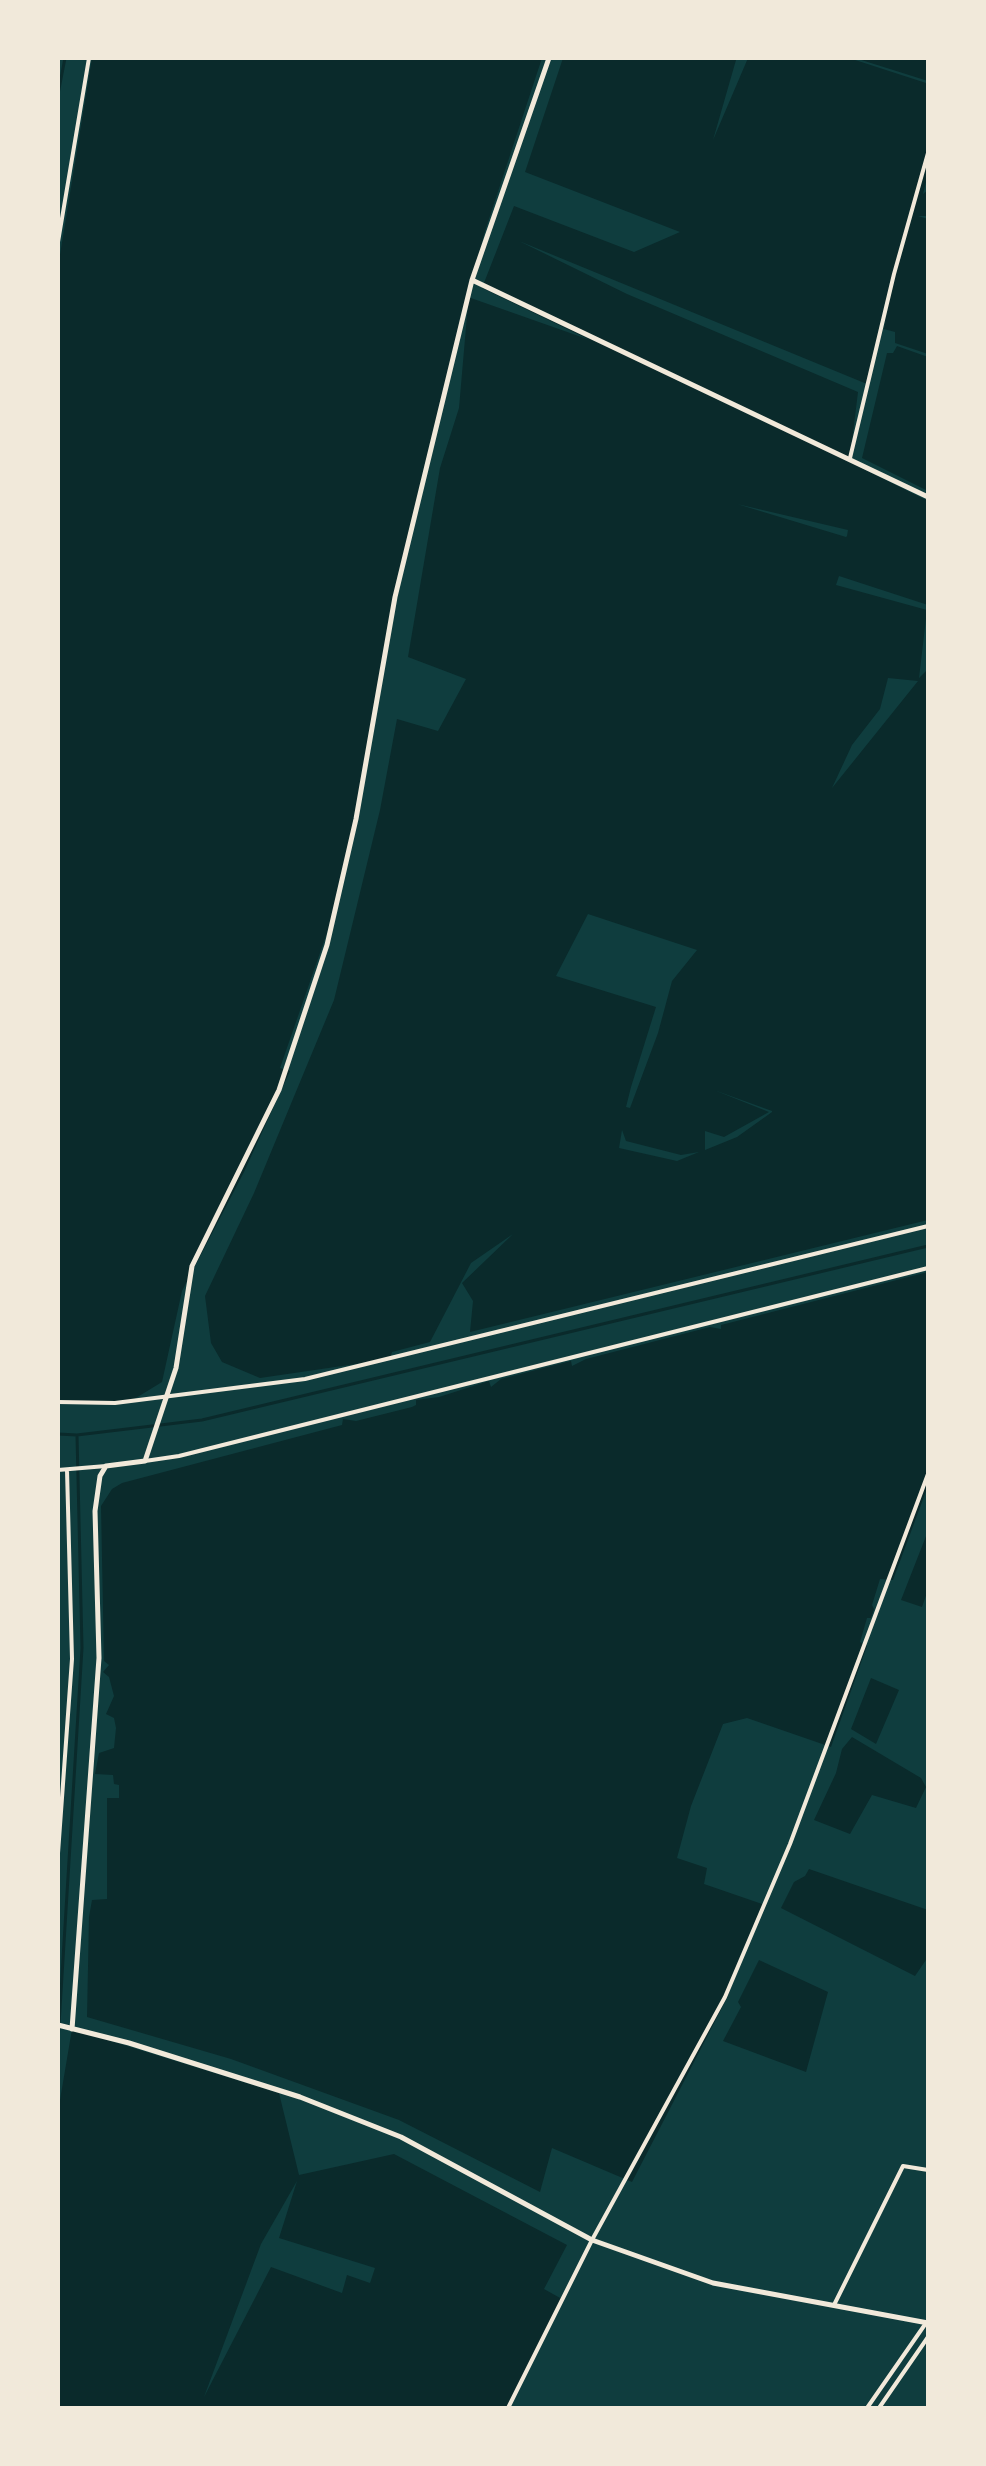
<!DOCTYPE html>
<style>
body{margin:0}
#map{position:relative;width:986px;height:2466px;overflow:hidden;background:#0f3d3e;font-family:Mulish,sans-serif}
canvas{display:block}
.frame{position:absolute;inset:0;border:60px solid #f1e9da;pointer-events:none}
</style>
<div id="map">
<canvas width="986" height="2466"></canvas>
<div class="frame"></div>
</div>
<script>
const context = document.querySelector('canvas').getContext('2d');
context.lineJoin = 'round';
function paint(path, color) {
  context.fillStyle = color;
  context.fill(path, 'evenodd');
}
function toPath(rows) {
  const path = new Path2D();
  for (const r of rows) {
    path.moveTo(r[0], r[1]);
    for (let i = 2; i < r.length; i += 2) path.lineTo(r[i], r[i + 1]);
  }
  return path;
}
function strokePath(path, color, width, dash) {
  context.strokeStyle = color;
  context.lineWidth = width;
  context.lineCap = dash ? 'butt' : 'round';
  context.setLineDash(dash || []);
  context.stroke(path);
}
paint(toPath([
 [92,58,542,58,485,231,468,297,590,340,482,288,514,206,634,252,680,232,525,172,563,58,744,58,736,60,713,140,748,58,849,58,926,83,928,174,923,194,928,190,928,216,918,216,928,219,928,354,895,343,895,332,884,329,886,319,867,384,519,241,627,294,858,392,850,458,765,420,928,501,928,605,839,576,836,585,927,610,919,678,928,669,928,1220,470,1332,473,1301,462,1283,513,1234,471,1263,430,1342,392,1352,390,1359,260,1378,222,1362,211,1343,205,1296,254,1193,334,1000,380,810,397,719,438,731,466,679,408,657,440,468,459,408,468,304,401,573,337,904,280,1068,290,1071,244,1172,182,1291,162,1382,131,1401,58,1404,58,267],
 [737,504,848,530,847,536,846,537],
 [888,678,918,681,832,788,852,745,880,709],
 [588,914,697,950,672,981,658,1033,630,1108,626,1107,631,1087,656,1007,556,976],
 [714,1090,772,1111,772,1112,737,1137,705,1150,705,1131,724,1137,769,1112],
 [622,1130,626,1141,681,1155,699,1152,677,1161,619,1148],
 [855,58,928,58,928,81],
 [897,346,928,357,928,491,862,458,887,353,893,353],
 [928,1272,928,1486,893,1580,880,1579,872,1605,874,1609,871,1618,867,1618,860,1642,867,1646,831,1747,747,1718,723,1724,691,1806,677,1858,707,1868,704,1884,765,1905,726,2000,632,2182,552,2148,540,2192,399,2120,231,2059,87,2017,89,1917,92,1900,107,1899,107,1798,119,1798,119,1785,114,1784,113,1775,95,1774,99,1753,114,1748,116,1728,114,1718,106,1714,114,1696,109,1677,103,1672,109,1665,104,1661,101,1506,112,1489,122,1483,342,1425,343,1419,356,1421,412,1407,416,1405,416,1400,439,1397,489,1381,491,1387,501,1379,571,1361,572,1366,586,1359,710,1327,721,1329,721,1325],
 [928,1531,928,1590,922,1607,901,1600],
 [871,1678,899,1690,876,1744,851,1729],
 [852,1737,921,1778,926,1787,916,1808,872,1795,850,1834,814,1820,836,1773,842,1749],
 [809,1869,928,1910,928,1957,915,1976,781,1908,794,1882,805,1876],
 [759,1960,828,1992,806,2072,723,2041,741,2007,738,2002],
 [72,2029,279,2093,299,2175,394,2154,567,2245,544,2289,562,2299,506,2408,58,2408,58,2112],
 [297,2181,279,2238,375,2268,370,2283,347,2275,342,2293,271,2267,204,2397,261,2244]
]), '#0a2a2b');
strokePath(toPath([
 [58,94,65,58],
 [58,1434,77,1435,202,1420,928,1246],
 [58,2041,82,1648,77,1435]
]), '#0a2a2b', 3);
strokePath(toPath([
 [58,242,89,58],
 [850,458,894,274,928,153],
 [58,1402,115,1403,305,1379,928,1226],
 [145,1461,179,1456,928,1268],
 [58,1470,106,1466],
 [58,1853,72,1659,67,1470],
 [834,2305,903,2166,928,2170],
 [508,2408,592,2240,725,1997,790,1844,928,1474],
 [867,2408,926,2323],
 [879,2408,928,2337]
]), '#f1e9da', 4);
strokePath(toPath([
 [472,280,928,497],
 [58,2025,129,2043,300,2097,401,2137,592,2240,713,2283,928,2323],
 [72,2029,99,1658,95,1511,100,1476,106,1466,145,1461,176,1368,192,1266,279,1090,327,945,356,819,395,597,472,280,549,58]
]), '#f1e9da', 5);
</script>
